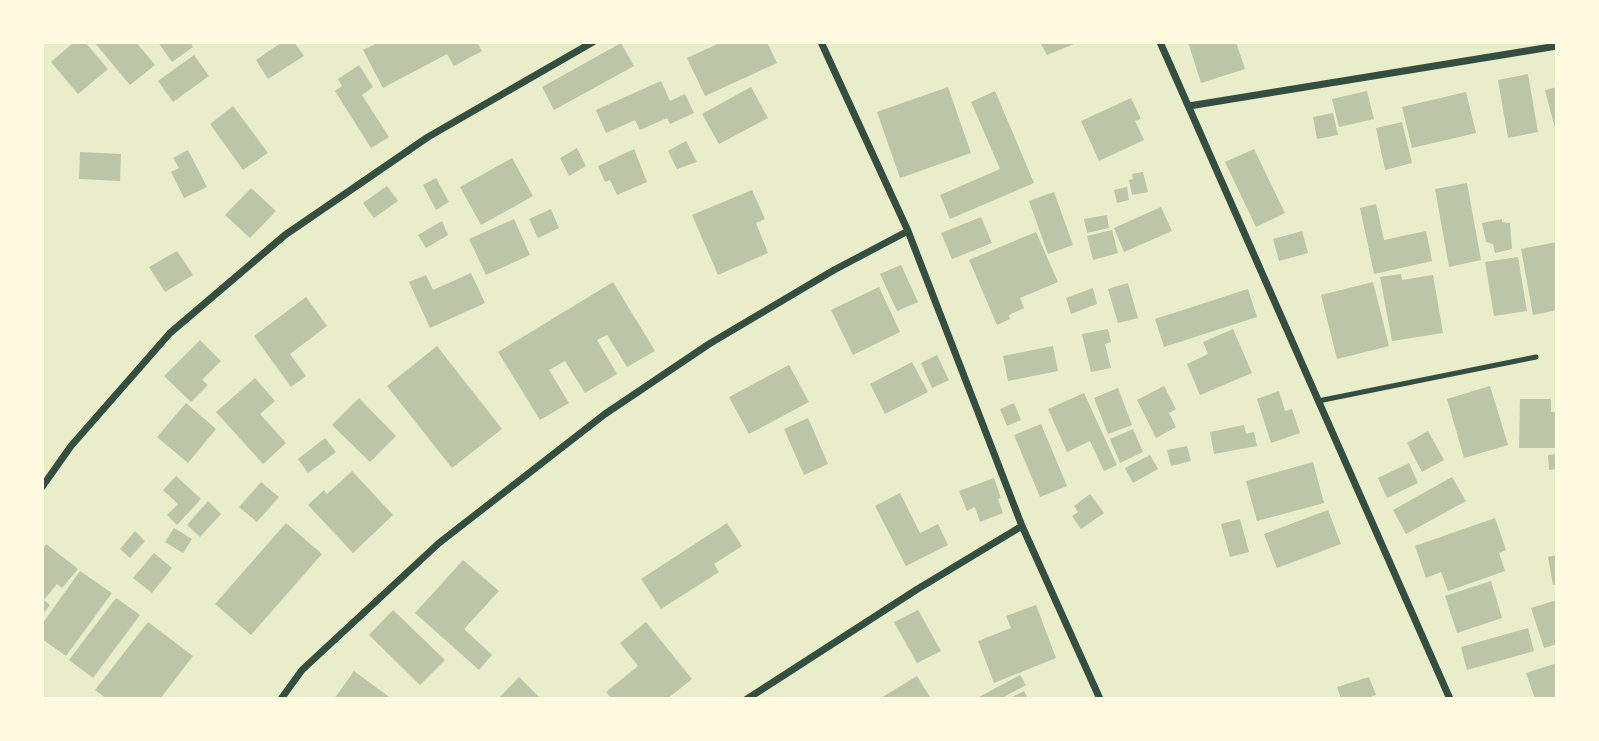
<!DOCTYPE html>
<style>
body{margin:0}
#map{position:relative;width:1599px;height:741px;overflow:hidden;background:#e9edc9;font-family:Rubik,sans-serif}
canvas{display:block}
.frame{position:absolute;inset:0;border:44px solid #fefae0;pointer-events:none}
</style>
<div id="map">
<canvas width="1599" height="741"></canvas>
<div class="frame"></div>
</div>
<script>
const context = document.querySelector('canvas').getContext('2d');
context.lineJoin = 'round';
function paint(path, color) {
  context.fillStyle = color;
  context.fill(path, 'evenodd');
}
function toPath(rows) {
  const path = new Path2D();
  for (const r of rows) {
    path.moveTo(r[0], r[1]);
    for (let i = 2; i < r.length; i += 2) path.lineTo(r[i], r[i + 1]);
  }
  return path;
}
function strokePath(path, color, width, dash) {
  context.strokeStyle = color;
  context.lineWidth = width;
  context.lineCap = dash ? 'butt' : 'round';
  context.setLineDash(dash || []);
  context.stroke(path);
}
paint(toPath([
 [74,42,85,42,108,69,78,94,51,62],
 [94,42,136,42,155,65,130,85],
 [158,42,190,42,193,47,172,62],
 [282,42,294,42,304,56,268,79,256,60],
 [374,42,477,42,482,51,454,66,447,54,383,88,363,50,375,44],
 [722,42,767,42,777,63,705,96,687,58],
 [1040,42,1079,42,1047,55],
 [1188,42,1236,42,1245,69,1201,83],
 [621,43,634,66,554,110,542,87],
 [194,55,209,76,173,102,158,81],
 [359,65,373,87,362,95,389,137,371,148,335,91,342,86,338,79],
 [1528,74,1538,132,1508,138,1498,80],
 [661,81,670,101,685,94,694,113,670,124,667,118,640,130,635,120,606,133,596,110],
 [751,87,768,118,719,144,702,114],
 [948,87,971,153,900,178,877,112],
 [1557,87,1557,132,1556,132,1545,90],
 [995,91,1034,183,950,219,940,195,1000,169,971,102],
 [1367,91,1374,119,1339,127,1332,99],
 [1466,92,1476,133,1412,148,1402,107],
 [1131,98,1141,119,1135,121,1144,140,1099,161,1081,121],
 [233,106,268,153,243,170,210,124],
 [1333,113,1338,135,1317,139,1313,117],
 [1402,122,1412,163,1385,170,1376,128],
 [686,141,697,162,677,169,668,151],
 [577,148,586,166,569,176,560,158],
 [634,149,647,182,617,195,610,180,605,182,598,166],
 [1254,149,1285,213,1256,227,1225,162],
 [188,150,207,187,184,198,171,172,179,168,173,158],
 [80,152,121,154,120,181,79,179],
 [512,158,533,196,481,225,460,187],
 [1143,172,1148,192,1132,195,1129,180,1133,179,1132,174],
 [436,178,449,202,436,210,423,185],
 [1467,183,1481,260,1449,267,1435,189],
 [387,186,398,201,374,218,363,203],
 [1127,187,1129,200,1117,203,1114,190],
 [251,188,276,211,250,238,225,215],
 [752,190,765,219,756,223,768,253,718,275,692,215],
 [1054,192,1073,245,1048,254,1029,201],
 [1376,204,1384,240,1426,231,1432,261,1374,274,1360,208],
 [1161,207,1172,231,1124,252,1114,228],
 [551,209,559,228,538,238,529,219],
 [1107,215,1109,228,1087,233,1084,219],
 [981,217,992,243,952,259,941,233],
 [514,219,530,255,486,275,469,239],
 [1502,219,1502,222,1510,223,1512,249,1495,253,1493,244,1486,242,1482,223],
 [442,221,448,235,426,248,418,235],
 [1112,230,1118,253,1093,260,1087,236],
 [1302,231,1308,253,1279,261,1273,239],
 [1036,232,1058,282,1020,298,1024,308,1009,315,1010,319,997,325,969,260],
 [1557,242,1557,310,1533,315,1521,249],
 [177,251,193,275,165,292,149,267],
 [1518,257,1527,311,1494,316,1485,262],
 [901,265,918,302,897,311,880,274],
 [471,273,485,303,430,328,409,282,426,275,433,290],
 [1401,274,1402,280,1433,275,1443,333,1392,341,1380,277],
 [613,282,655,351,627,367,607,335,597,340,617,374,585,393,565,361,549,370,569,403,540,420,498,352],
 [1373,282,1389,346,1337,359,1321,295],
 [1128,283,1138,318,1118,323,1108,289],
 [879,287,900,332,853,355,831,310],
 [1093,288,1097,304,1071,314,1066,298],
 [1248,289,1257,317,1164,347,1155,319],
 [306,297,327,326,290,354,306,376,291,387,254,336],
 [1108,329,1111,342,1105,344,1111,368,1091,372,1082,334],
 [1233,329,1252,373,1200,395,1187,364,1208,354,1203,342],
 [200,340,221,361,202,380,208,385,191,402,164,376],
 [437,346,502,429,452,468,387,386],
 [1053,346,1058,371,1008,381,1003,356],
 [937,355,949,380,932,388,921,363],
 [912,362,928,392,885,414,870,384],
 [789,365,809,402,749,434,729,397],
 [255,378,275,401,260,414,286,443,263,464,216,412],
 [1164,386,1176,409,1169,413,1176,427,1156,438,1137,400],
 [1490,386,1508,445,1464,458,1447,399],
 [1118,388,1132,425,1108,434,1094,398],
 [1279,391,1285,411,1292,409,1300,433,1271,443,1257,399],
 [1084,393,1117,465,1104,471,1090,441,1067,452,1048,409],
 [359,398,396,436,370,462,332,425],
 [1520,399,1551,399,1551,412,1557,412,1557,448,1519,448],
 [186,403,216,429,188,463,157,437],
 [1014,403,1021,420,1007,426,1000,409],
 [808,418,828,464,804,475,784,429],
 [1041,424,1067,486,1040,497,1014,435],
 [1244,425,1246,434,1254,432,1257,446,1214,454,1210,432],
 [1133,429,1143,452,1120,463,1110,439],
 [1428,431,1444,460,1422,472,1407,443],
 [325,438,336,452,308,473,298,459],
 [1187,446,1191,461,1171,466,1167,450],
 [1557,454,1557,469,1549,470,1548,455],
 [1150,455,1158,469,1133,483,1125,468],
 [1313,462,1324,503,1257,521,1246,481],
 [1409,463,1418,483,1387,498,1378,478],
 [352,471,393,515,353,553,308,505,324,490,327,494],
 [176,476,201,499,177,525,167,515,178,504,163,490],
 [1452,477,1466,501,1406,534,1393,510],
 [994,478,1001,498,998,499,1003,513,980,522,975,507,967,511,959,491],
 [261,482,279,497,257,522,239,507],
 [900,493,920,533,938,524,948,545,906,566,875,506],
 [1090,494,1104,513,1081,529,1072,516,1078,512,1074,506],
 [208,501,221,514,200,537,187,525],
 [1328,510,1341,544,1277,568,1264,534],
 [1495,518,1506,550,1499,553,1505,571,1448,591,1441,572,1426,578,1415,546],
 [1240,519,1249,552,1230,557,1221,524],
 [286,523,322,554,251,635,215,604],
 [727,523,742,546,714,564,719,572,661,609,641,579],
 [174,528,192,539,183,553,165,542],
 [135,531,145,541,130,558,120,549],
 [46,544,78,569,62,588,57,584,44,600,50,605,42,615,42,549],
 [154,553,172,568,152,593,133,578],
 [1557,555,1557,584,1553,585,1548,557],
 [463,560,499,591,464,629,492,655,479,670,415,613],
 [80,571,112,593,66,656,42,639,42,624],
 [1491,581,1502,618,1457,633,1445,596],
 [116,598,140,615,93,678,69,660],
 [1557,600,1557,644,1544,648,1531,608],
 [1036,605,1056,658,994,683,978,641,1011,628,1006,616],
 [393,610,445,660,420,685,369,635],
 [918,610,941,651,917,663,894,622],
 [148,622,193,656,160,699,107,699,95,690],
 [646,622,692,679,667,699,612,699,606,692,638,666,620,643],
 [1528,628,1534,651,1467,670,1461,647],
 [1557,663,1557,699,1535,699,1526,673],
 [354,671,392,699,334,699],
 [1020,675,1026,685,1000,699,981,699,979,697],
 [917,676,931,699,879,699],
 [519,677,541,699,498,699],
 [1369,677,1376,695,1364,699,1341,699,1337,687],
 [1024,691,1028,699,1008,699]
]), '#bcc5a7');
strokePath(toPath([
 [1318,401,1536,357]
]), '#344e41', 5);
strokePath(toPath([
 [821,42,908,231,1022,526,1100,699],
 [1160,42,1450,699],
 [1189,106,1557,46],
 [42,487,71,446,170,333,285,235,428,137,593,42],
 [281,699,302,670,439,543,605,414,709,344,834,270,908,231],
 [747,699,916,590,1022,526]
]), '#344e41', 7);
</script>
